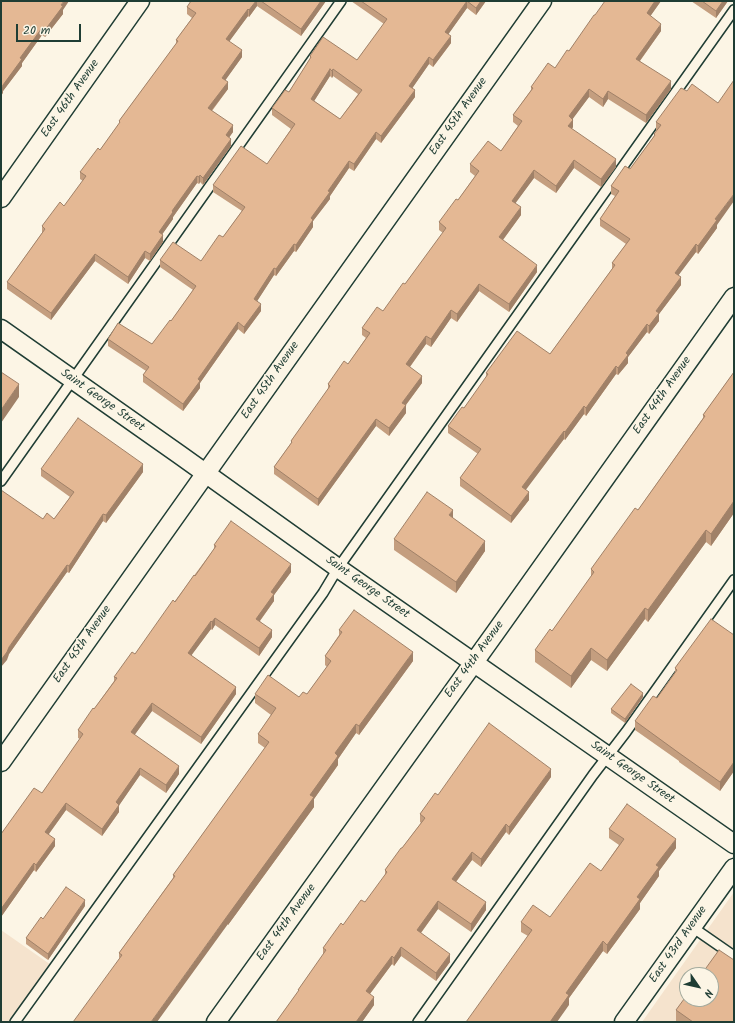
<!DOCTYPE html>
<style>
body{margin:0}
#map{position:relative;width:735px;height:1023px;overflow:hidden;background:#fcf5e5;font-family:Kalam,sans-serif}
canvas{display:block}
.frame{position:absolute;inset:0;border:2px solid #1f3d34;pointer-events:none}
.north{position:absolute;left:679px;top:967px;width:40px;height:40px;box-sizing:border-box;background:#fcf5e5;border:1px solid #a4ab9e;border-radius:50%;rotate:124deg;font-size:11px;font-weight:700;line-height:16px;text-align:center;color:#1f3d34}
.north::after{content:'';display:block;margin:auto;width:14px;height:18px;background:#1f3d34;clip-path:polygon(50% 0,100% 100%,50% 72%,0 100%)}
.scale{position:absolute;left:16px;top:24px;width:65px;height:18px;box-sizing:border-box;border:2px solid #1f3d34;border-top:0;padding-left:5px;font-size:12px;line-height:14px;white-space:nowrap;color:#1f3d34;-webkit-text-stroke:3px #fcf5e5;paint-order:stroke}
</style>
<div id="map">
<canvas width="735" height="1023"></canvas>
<div class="frame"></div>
<div class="north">N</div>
<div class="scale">20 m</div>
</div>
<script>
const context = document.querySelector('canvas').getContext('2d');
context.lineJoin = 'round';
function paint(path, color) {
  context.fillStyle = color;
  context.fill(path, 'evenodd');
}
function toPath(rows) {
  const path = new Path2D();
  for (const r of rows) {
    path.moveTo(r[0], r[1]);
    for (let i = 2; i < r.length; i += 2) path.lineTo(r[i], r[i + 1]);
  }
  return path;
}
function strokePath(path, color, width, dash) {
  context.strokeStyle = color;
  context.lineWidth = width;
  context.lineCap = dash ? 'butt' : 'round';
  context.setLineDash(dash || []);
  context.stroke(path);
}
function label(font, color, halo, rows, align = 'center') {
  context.font = font + ' Kalam,sans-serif';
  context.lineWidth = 3.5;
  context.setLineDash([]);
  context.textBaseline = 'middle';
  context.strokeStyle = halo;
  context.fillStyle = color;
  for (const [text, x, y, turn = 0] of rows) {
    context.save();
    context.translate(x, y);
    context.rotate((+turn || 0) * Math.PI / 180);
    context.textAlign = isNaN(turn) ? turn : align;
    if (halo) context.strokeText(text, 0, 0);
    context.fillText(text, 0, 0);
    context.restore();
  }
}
paint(toPath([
 [734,892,734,1022,642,1022],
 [687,975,711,975,711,999,687,999],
 [1,930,54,967,15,1022,1,1022]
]), '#f5e3cd');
const service = toPath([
 [1,481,341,1],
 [692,927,734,956],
 [15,1022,323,593,338,568,734,10],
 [418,1022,593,775,626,732,734,580]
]);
const minor = toPath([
 [1,198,140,1],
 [1,329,180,455,338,568,734,844],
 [1,762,223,449,542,1],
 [216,1022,495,633,734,297],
 [624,1022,734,868]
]);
strokePath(service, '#1f3d34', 12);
strokePath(minor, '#1f3d34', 21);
strokePath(service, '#fcf5e5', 9);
strokePath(minor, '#fcf5e5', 18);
paint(toPath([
 [1,1,63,10,63,14,45,37,42,35,22,63,22,66,3,91,3,93],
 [191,1,326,1,301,36,257,6,249,17,248,16,229,41,242,57,225,80,228,89,212,111,233,132,229,137,231,146,203,185,200,182,199,184,197,183,173,217,173,219,162,234,163,242,150,261,145,258,128,284,95,261,51,320,7,289,7,282,42,233,42,226,64,206,83,181,80,179,80,172,100,150,119,124,119,121,176,44,176,40,192,18,187,14,187,7],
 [351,1,486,1,476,15,467,8,448,34,451,43,433,67,429,64,412,88,415,97,381,143,376,139,354,171,349,168,330,196,330,199,313,221,313,227,296,252,294,251,276,276,274,275,257,301,261,311,244,334,238,329,200,383,200,388,183,411,143,382,143,375,146,371,108,346,108,339,152,344,171,321,193,290,160,267,160,260,201,261,223,237,242,211,213,192,213,185,267,164,291,129,272,115,272,108,289,92,310,59,310,56,357,60,384,24],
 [330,76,332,78,333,76,358,94,340,119,314,101],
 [661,1,650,16,661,31,640,61,671,89,646,123,608,99,603,107,589,97,572,119,573,127,572,129,616,167,601,187,574,168,556,193,534,178,515,203,521,215,503,240,537,272,509,312,479,291,457,322,451,318,431,347,426,344,410,367,422,383,406,405,406,413,389,436,376,426,318,506,274,474,274,467,291,443,291,441,328,390,328,384,348,364,366,338,362,335,362,328,383,311,405,284,443,233,439,230,439,222,458,200,475,176,470,172,470,164,501,151,518,126,513,122,513,115,531,90,531,87,555,68,569,51,595,15],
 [691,1,728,1,716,18],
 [687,91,718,103,717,228,698,254,696,252,678,275,681,285,659,314,659,321,649,334,647,332,628,357,628,363,618,375,616,374,586,416,584,414,565,440,564,439,525,490,529,500,511,523,460,486,460,478,478,454,448,433,448,426,464,408,486,378,486,373,550,354,612,269,612,263,626,244,600,226,600,219,615,196,611,194,611,186,630,169,654,136,654,134,657,130,656,130,656,122],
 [734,372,734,513,711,546,706,542,648,622,645,619,607,671,591,660,571,688,535,662,535,650,552,631,591,577,591,569,638,510,703,418,703,415],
 [41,469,143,472,106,523,103,521,69,573,67,572,9,654,7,660,43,519,54,519,70,497,41,476],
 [453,518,485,551,456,593,394,550,394,539],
 [214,545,291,572,274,595,274,601,260,621,272,637,259,656,215,625,212,630,211,629,191,655,236,694,201,744,152,711,134,735,179,774,166,793,140,775,119,805,119,812,102,836,66,810,49,834,55,846,36,872,34,870,1,917,1,834,42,793,80,739,78,738,78,730,94,709,114,681,114,677,135,654,214,549],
 [339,630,413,661,359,735,356,733,338,759,338,765,314,799,314,807,228,925,228,924,119,958,119,953,173,878,173,875,265,748,258,743,258,734,271,715,255,703,255,694,299,697,307,694,327,667,325,665,325,656,339,635],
 [734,635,734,771,720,791,679,762,679,761,635,730,635,721,657,698,675,672,675,668],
 [643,697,625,723,611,713,611,709],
 [551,777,509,835,506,832,481,867,472,860,456,882,486,910,471,932,438,909,421,933,450,962,436,981,401,956,394,966,392,964,370,994,374,1005,362,1022,276,1022,298,992,298,990,323,955,323,948,343,925,365,902,385,876,385,870,402,848,421,823,420,822,420,814,438,795],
 [609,829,676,848,659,871,659,876,640,903,640,909,607,954,603,951,569,998,569,1005,528,936,521,932,521,922,550,917,601,871,619,845,609,838],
 [85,906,48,960,26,944,26,938],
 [676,1010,734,1022,678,1022,676,1021]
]), '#c49e7f');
paint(toPath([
 [64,1,69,1,63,10,63,14,45,37,45,30],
 [256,1,257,1,257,6,249,17,249,10],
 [321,1,326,1,301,36,301,29],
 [467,1,467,8,445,39,445,32],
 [481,1,486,1,476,15,476,8],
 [655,1,661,1,647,21,647,13],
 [723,1,728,1,716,18,716,11],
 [248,9,248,16,226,46,226,39],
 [661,24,661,31,636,66,636,59],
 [42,28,42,35,22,63,22,66,3,91,3,93,1,96,1,89,3,85,20,58],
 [451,36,451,43,433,67,433,60],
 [242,50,242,57,222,85,222,78],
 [429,57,429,64,409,93,409,86],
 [330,69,330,76,311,106,311,99],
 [333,69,333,76,332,78,332,71],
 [671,81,671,89,646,123,646,115],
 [228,82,228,89,208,115,208,108],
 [589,89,589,97,569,124,569,116],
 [415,90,415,97,381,143,381,136],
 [608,91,608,99,603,107,603,99],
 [573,120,573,127,568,134,568,126],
 [233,125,233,132,226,142,226,135],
 [376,132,376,139,354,171,354,164],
 [231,139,231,146,203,185,203,178],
 [616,159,616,167,601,187,601,179],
 [574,160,574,168,556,193,556,186],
 [349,161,349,168,330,196,330,199,313,221,313,227,296,252,296,245,311,218,328,191],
 [534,170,534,178,512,208,512,201],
 [200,175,200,182,199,184,199,177],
 [197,176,197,183,173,217,173,219,159,239,159,232,172,211],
 [734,194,734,201,717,225,717,228,698,254,698,246,715,219],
 [521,207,521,215,499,245,499,237],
 [163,235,163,242,150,261,150,254],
 [294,244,294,251,276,276,276,269],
 [696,244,696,252,675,280,675,273],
 [145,251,145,258,128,284,128,277],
 [95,254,95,261,51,320,51,313],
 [537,265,537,272,509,312,509,304],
 [274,268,274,275,254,306,254,299],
 [681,277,681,285,659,314,659,321,649,334,649,326,656,311],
 [479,284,479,291,457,322,457,314],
 [261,304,261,311,244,334,244,327],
 [451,310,451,318,431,347,431,339],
 [238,322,238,329,200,383,200,388,183,411,183,404,198,379],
 [647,324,647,332,628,357,628,363,618,375,618,368,626,353],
 [426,336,426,344,406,372,406,364],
 [616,366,616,374,586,416,586,408],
 [422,376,422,383,402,410,402,403],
 [19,384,19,397,1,423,1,410],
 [406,405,406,413,389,436,389,428],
 [584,406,584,414,565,440,565,432],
 [376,419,376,426,318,506,318,499],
 [564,431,564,439,522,495,522,487],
 [143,464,143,472,106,523,106,515],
 [529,492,529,500,511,523,511,516],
 [734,501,734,513,711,546,711,534],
 [453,510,453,520,449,515],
 [103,514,103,521,69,573,69,566],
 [706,530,706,542,648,622,648,610],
 [485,541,485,551,456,593,456,582],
 [291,564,291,572,274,595,274,601,256,626,256,619,271,592],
 [67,565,67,572,9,654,7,660,1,667,1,660,9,647],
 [645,608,645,619,607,671,607,660],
 [215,618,215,625,212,630,212,622],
 [211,621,211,629,188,660,188,653],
 [272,630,272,637,259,656,259,648],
 [591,648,591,660,571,688,571,676],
 [413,652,413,661,359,735,359,726],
 [236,687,236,694,201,744,201,737],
 [643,693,643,697,625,723,625,719],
 [152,703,152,711,131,740,131,732],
 [356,724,356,733,338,759,338,765,314,799,314,807,228,925,228,915,310,795,335,753],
 [734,762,734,771,720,791,720,782],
 [179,766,179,774,166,793,166,785],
 [140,768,140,775,116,810,116,802],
 [551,769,551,777,509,835,509,827],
 [66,803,66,810,45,839,45,832],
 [119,805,119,812,102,836,102,829],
 [506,824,506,832,481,867,481,859],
 [55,839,55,846,36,872,36,865],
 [676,839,676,848,659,871,659,876,640,903,640,909,607,954,607,945,637,897,656,865],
 [472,852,472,860,452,887,452,879],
 [34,863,34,870,1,917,1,909],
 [85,900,85,906,48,960,48,954],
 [438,901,438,909,417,938,417,930],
 [486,902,486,910,471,932,471,924],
 [228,915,228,924,157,1022,151,1022],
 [603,941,603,951,569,998,569,1005,557,1022,550,1022,566,993],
 [401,947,401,956,394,966,394,958],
 [450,954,450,962,436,981,436,973],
 [392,956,392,964,366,999,366,991],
 [374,997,374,1005,362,1022,356,1022]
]), '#a08168');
const building = toPath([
 [1,1,64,1,61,5,63,6,45,30,42,28,20,58,22,59,3,85,1,89,1,1],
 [191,1,256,1,249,10,248,9,226,39,242,50,222,78,228,82,208,108,233,125,226,135,231,139,203,178,200,175,199,177,197,176,172,211,173,212,159,232,163,235,150,254,145,251,128,277,95,254,51,313,7,282,45,229,42,226,60,202,64,206,86,176,80,172,98,148,100,150,120,122,119,121,178,41,176,40,196,13,187,7,191,1],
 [261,1,321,1,301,29,261,1],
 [361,1,481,1,476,8,467,1,445,32,451,36,433,60,429,57,409,86,415,90,381,136,376,132,354,164,349,161,328,191,330,192,311,218,313,220,296,245,294,244,276,269,274,268,254,299,261,304,244,327,238,322,198,379,200,381,183,404,143,375,149,367,108,339,118,323,152,344,170,320,171,321,196,286,160,260,173,242,201,261,219,235,223,237,245,207,213,185,241,146,267,164,295,124,272,108,285,90,289,92,311,57,310,56,323,37,357,60,387,19,361,1],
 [330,69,332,71,333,69,362,90,340,119,311,99,330,69],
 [605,1,655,1,647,13,661,24,636,59,671,81,646,115,608,91,603,99,589,89,569,116,573,120,568,126,616,159,601,179,574,160,556,186,534,170,512,201,521,207,499,237,537,265,509,304,479,284,457,314,451,310,431,339,426,336,406,364,422,376,402,403,406,405,389,428,376,419,318,499,274,467,292,442,291,441,330,386,328,384,344,361,348,364,370,333,362,328,377,307,383,311,403,283,405,284,446,228,439,222,456,199,458,200,479,171,470,164,488,141,501,151,522,121,513,115,533,88,531,87,548,63,555,68,567,50,569,51,594,15,595,15,605,1],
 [702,1,723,1,716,11,702,1],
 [734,80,734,194,715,219,717,220,698,246,696,244,675,273,681,277,656,311,659,313,649,326,647,324,626,353,628,355,618,368,616,366,586,408,584,406,565,432,564,431,522,487,529,492,511,516,460,478,481,449,448,426,462,407,464,408,488,374,486,373,517,331,550,354,615,265,612,263,630,239,600,219,619,191,611,186,625,166,630,169,655,135,654,134,661,125,656,122,681,88,687,91,692,84,718,103,734,80],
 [1,372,19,384,1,410,1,372],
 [734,372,734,501,711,534,706,530,648,610,645,608,607,660,591,648,571,676,535,650,550,629,552,631,594,572,591,569,635,508,638,510,705,416,703,415,734,372],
 [78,418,143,464,106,515,103,514,69,566,67,565,9,647,7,652,1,660,1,490,43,519,47,513,54,519,74,492,41,469,78,418],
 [427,492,453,510,449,515,485,541,456,582,394,539,427,492],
 [231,521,291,564,271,592,274,594,256,619,272,630,259,648,215,618,212,622,211,621,188,653,236,687,201,737,152,703,131,732,179,766,166,785,140,768,116,802,119,805,102,829,66,803,45,832,55,839,36,865,34,863,1,909,1,834,34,788,42,793,83,734,78,730,93,708,94,709,117,678,114,677,132,652,135,654,173,600,175,602,194,575,195,576,216,546,214,545,231,521],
 [354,610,413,652,359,726,356,724,335,753,338,756,310,795,314,797,228,915,151,1022,73,1022,122,955,119,953,175,876,173,875,269,742,258,734,276,708,255,694,268,675,299,697,303,692,307,694,331,661,325,656,342,632,339,630,354,610],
 [711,619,734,635,734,762,720,782,679,753,635,721,653,696,657,698,677,670,675,668,711,619],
 [631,684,643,693,625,719,611,709,631,684],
 [489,723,551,769,509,827,506,824,481,859,472,852,452,879,486,902,471,924,438,901,417,930,450,954,436,973,401,947,394,958,392,956,366,991,374,997,356,1022,276,1022,299,990,298,990,326,950,323,948,341,923,343,925,361,900,365,902,387,872,385,870,401,848,402,848,425,818,420,814,435,793,438,795,489,723],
 [627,804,676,839,656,865,659,867,637,897,640,899,607,945,603,941,566,993,569,995,550,1022,466,1022,532,930,521,922,533,905,550,917,590,863,601,871,624,839,609,829,627,804],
 [66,887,85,900,48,954,26,938,41,917,43,919,66,887],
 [719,950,734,960,734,1022,693,1022,676,1010,687,995,687,999,711,999,711,975,701,975,719,950]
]);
paint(building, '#e4b894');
strokePath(building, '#a08168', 1);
label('12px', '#1f3d34', '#fcf5e5', [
 ["East 46th Avenue",71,99,-55],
 ["East 45th Avenue",459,117,-55],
 ["East 45th Avenue",271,381,-55],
 ["East 44th Avenue",663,396,-55],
 ["Saint George Street",102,401,35],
 ["Saint George Street",367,588,35],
 ["East 45th Avenue",83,645,-55],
 ["East 44th Avenue",475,660,-54],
 ["Saint George Street",632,773,35],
 ["East 44th Avenue",287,923,-54],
 ["East 43rd Avenue",679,945,-55]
]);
</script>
